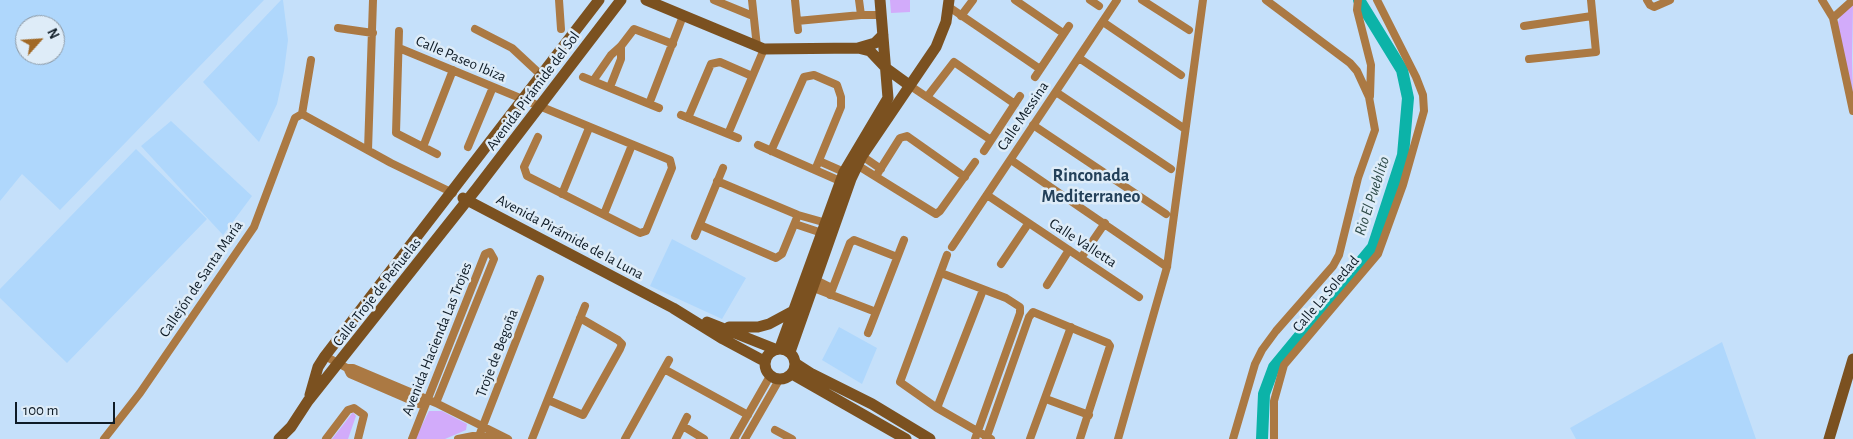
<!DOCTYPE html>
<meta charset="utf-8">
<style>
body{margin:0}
#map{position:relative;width:1853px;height:439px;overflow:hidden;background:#c5e0fa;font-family:"Alegreya Sans",sans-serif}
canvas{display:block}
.north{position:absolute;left:15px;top:15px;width:50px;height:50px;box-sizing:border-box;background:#deecf8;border:1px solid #8b98a4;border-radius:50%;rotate:64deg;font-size:14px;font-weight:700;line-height:20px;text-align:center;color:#0e1b26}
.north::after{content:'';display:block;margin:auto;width:18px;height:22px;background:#a16926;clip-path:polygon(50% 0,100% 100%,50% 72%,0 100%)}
.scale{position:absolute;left:15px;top:402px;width:100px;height:22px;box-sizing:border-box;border:2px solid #0e1b26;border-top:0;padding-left:6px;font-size:15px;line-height:18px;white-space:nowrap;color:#0e1b26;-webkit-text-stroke:4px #deecf8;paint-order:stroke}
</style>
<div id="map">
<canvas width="1853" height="439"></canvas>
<div class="north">N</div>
<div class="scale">100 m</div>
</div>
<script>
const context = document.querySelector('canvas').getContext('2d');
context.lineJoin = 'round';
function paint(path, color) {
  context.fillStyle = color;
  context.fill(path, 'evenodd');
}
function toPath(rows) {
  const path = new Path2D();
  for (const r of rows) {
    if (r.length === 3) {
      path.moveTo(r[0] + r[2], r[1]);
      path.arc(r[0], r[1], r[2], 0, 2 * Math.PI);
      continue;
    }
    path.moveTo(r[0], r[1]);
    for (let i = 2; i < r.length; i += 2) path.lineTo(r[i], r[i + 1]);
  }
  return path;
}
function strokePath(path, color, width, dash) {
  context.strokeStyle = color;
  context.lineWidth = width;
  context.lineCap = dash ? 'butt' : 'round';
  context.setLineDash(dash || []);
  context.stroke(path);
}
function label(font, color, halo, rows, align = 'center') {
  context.font = font + ' "Alegreya Sans",sans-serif';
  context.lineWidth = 5;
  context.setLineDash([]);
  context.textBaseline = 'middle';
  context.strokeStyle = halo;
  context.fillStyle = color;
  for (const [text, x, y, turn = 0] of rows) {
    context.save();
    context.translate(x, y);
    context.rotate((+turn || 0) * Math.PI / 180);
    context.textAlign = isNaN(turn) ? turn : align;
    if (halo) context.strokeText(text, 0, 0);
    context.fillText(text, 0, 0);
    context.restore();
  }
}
paint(toPath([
 [0,0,264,0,60,210,22,174,0,201],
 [25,25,55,25,55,55,25,55],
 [281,0,283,0,288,40,284,71,277,104,259,142,203,82],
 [171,121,252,196,223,235,141,146],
 [136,149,207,219,67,363,0,298,0,289],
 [672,239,746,278,722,319,650,286],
 [839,327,877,348,862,384,822,360],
 [1722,342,1756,439,1576,439,1570,428]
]), '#afd7fc');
paint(toPath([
 [890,0,910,0,910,12,891,13],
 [1853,4,1852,58,1853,99,1837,25,1841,14],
 [429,411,442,411,467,424,466,430,445,439,415,439],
 [353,412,356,416,348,439,332,439]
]), '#d2abfa');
strokePath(toPath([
 [1262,439,1264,394,1274,367,1373,247,1403,155,1408,98,1402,70,1359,0]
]), '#0cb3a8', 12);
strokePath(toPath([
 [559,0,561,29],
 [714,0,753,16],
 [752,0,757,47],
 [795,0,798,30],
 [859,0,861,15],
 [1015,0,1063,33],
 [1090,0,1099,6],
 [1142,0,1189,30],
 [1358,0,1357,10,1371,65,1370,96],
 [1647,0,1650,5,1654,7,1670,0],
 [1822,0,1833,18,1853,111],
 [949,7,1040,69],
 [961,16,973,0],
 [1833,18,1853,0],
 [797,21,861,15,882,15],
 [1103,22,1181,75],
 [1524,26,1592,16],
 [338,28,373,33],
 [475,29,512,48,541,75],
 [399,31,396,133,437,154],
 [399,48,670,160,672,168,646,231,640,233,527,176,524,167,538,137],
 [1079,58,1185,129],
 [1529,59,1596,52,1591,0],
 [583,77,659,108],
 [1035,77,1069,26],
 [593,81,611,55,621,46,634,29,673,44],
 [909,85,991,140],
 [610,87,621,59,621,46],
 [1056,92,1171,169],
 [927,97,954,62,1015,104],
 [649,104,683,16],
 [302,114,391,163,453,193],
 [302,114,311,60],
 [681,115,738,138],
 [688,118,711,64,720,62,752,76],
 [1033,125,1166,214],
 [728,134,764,49],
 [758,145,840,181],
 [423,147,453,70],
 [468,147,493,87],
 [368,150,373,0],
 [771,151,804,77,814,75,837,85,841,97,841,107,815,170],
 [984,151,1020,96],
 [862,156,881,169],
 [1011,160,1167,267],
 [819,161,844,172],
 [857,165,936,214,940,211,975,162],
 [876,176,900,138,907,136,965,177],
 [717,181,798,215,830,224],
 [562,194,589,128],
 [987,195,1139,297],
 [604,214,632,145],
 [795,224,825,234],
 [700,225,776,258,782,254,798,215],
 [695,236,723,168],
 [952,247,1117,0],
 [947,255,900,382,937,408,991,439],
 [1081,258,1105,223],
 [1001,264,1028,224],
 [941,273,1006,298,1020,307,1020,313,975,439],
 [814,279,832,288],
 [1047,285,1069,250],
 [811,287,876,312],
 [830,295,850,243,854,240,897,257],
 [868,333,904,240],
 [325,356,347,368,350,374,424,406],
 [347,368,353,368,436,403,508,439],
 [664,369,748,415],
 [1046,399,1089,415],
 [548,400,583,415,620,349,622,344,618,340,580,318],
 [937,408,983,290],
 [683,426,704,439],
 [775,430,792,439],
 [479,436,540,279],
 [104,439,140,393,254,227,295,118,302,114],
 [326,439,348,410,354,408,364,415,358,439],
 [412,439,485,254,490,252,494,259,436,403],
 [458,439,473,436,503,437],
 [532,439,585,306],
 [625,439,669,360],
 [676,439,687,417],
 [734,439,770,376],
 [745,439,779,380],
 [986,439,1029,317,1033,312,1108,343,1110,346,1080,439],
 [1030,439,1071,327],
 [1118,439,1167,267,1203,0],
 [1233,439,1255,364,1262,350,1276,331,1333,266,1339,255,1358,178,1375,130,1369,97,1357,71,1350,63,1266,0],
 [1274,439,1274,401,1284,365,1378,254,1403,185,1424,111,1423,95,1416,77,1377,0]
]), '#ab7943', 8);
strokePath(toPath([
 [646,0,764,49,858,48,875,43,883,35],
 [858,48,870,51,887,69,909,85],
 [463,198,673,308,723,339,764,361],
 [707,322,775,349],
 [729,327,758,327,769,324,795,310],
 [780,348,844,172,888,98,880,0],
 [780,364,15],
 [790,352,851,179,862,156,936,47,946,22,949,0],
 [795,363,812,374,872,404,930,439],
 [792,374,906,439],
 [310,395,318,367,325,356,599,0],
 [279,439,291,427,308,401,477,188,621,0],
 [1829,439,1853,359]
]), '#7b5120', 11);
label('15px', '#0e1b26', '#deecf8', [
 ["Calle Paseo Ibiza",461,59,23],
 ["Avenida Pirámide del Sol",533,91,-53],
 ["Calle Messina",1023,116,-56],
 ["Avenida Pirámide de la Luna",570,237,28],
 ["Calle Valletta",1083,243,33],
 ["Callejón de Santa María",201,279,-56],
 ["Calle Troje de Peñuelas",377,292,-52],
 ["Calle La Soledad",1326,294,-50],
 ["Avenida Hacienda Las Trojes",437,339,-68],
 ["Troje de Begoña",497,353,-69]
]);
label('italic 16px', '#2d4a47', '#deecf8', [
 ["Rio El Pueblito",1372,196,-72]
]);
label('bold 18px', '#24415a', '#deecf8', [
 ["Rinconada",1091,176],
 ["Mediterraneo",1091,197]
]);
</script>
